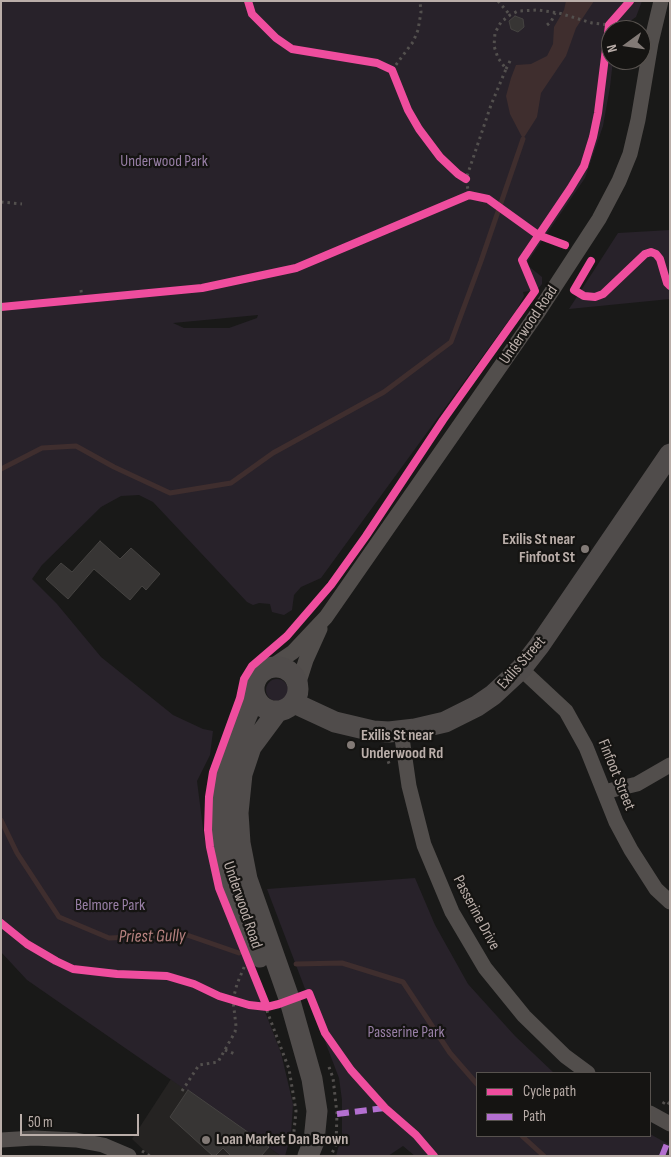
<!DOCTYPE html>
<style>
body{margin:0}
#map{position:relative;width:671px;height:1157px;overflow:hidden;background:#191918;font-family:"Sofia Sans Condensed",sans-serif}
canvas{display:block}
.frame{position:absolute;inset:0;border:2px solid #baaea9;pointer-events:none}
.legend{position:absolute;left:476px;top:1072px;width:175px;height:65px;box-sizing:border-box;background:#151412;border:1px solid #57524e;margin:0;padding:6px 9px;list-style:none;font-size:15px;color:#baaea9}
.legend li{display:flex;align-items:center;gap:10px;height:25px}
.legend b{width:25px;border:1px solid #57524e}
.north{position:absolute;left:601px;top:20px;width:50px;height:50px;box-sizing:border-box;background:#151412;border:1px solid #57524e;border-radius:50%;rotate:256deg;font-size:14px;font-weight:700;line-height:20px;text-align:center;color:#baaea9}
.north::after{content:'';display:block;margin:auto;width:18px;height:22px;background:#827a76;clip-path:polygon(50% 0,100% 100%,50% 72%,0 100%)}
.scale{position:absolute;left:20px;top:1114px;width:119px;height:22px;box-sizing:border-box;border:2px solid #baaea9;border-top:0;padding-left:6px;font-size:15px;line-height:18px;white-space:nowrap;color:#baaea9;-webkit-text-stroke:4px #151412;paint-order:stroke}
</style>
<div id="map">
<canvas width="671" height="1157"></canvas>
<div class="frame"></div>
<ul class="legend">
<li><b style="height:6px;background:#ef4d9e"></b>Cycle path</li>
<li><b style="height:6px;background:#b36fd0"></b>Path</li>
</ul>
<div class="north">N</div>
<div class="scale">50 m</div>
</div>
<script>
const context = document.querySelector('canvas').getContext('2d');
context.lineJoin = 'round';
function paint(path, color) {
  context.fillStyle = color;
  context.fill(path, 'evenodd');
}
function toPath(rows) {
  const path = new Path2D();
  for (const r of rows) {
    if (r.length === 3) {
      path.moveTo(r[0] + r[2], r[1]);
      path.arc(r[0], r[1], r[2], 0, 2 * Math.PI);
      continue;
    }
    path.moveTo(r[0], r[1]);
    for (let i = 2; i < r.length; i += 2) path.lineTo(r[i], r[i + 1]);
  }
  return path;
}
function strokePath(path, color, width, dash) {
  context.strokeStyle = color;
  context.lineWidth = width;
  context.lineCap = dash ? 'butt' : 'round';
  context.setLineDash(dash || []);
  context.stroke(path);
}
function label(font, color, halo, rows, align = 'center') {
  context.font = font + ' "Sofia Sans Condensed",sans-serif';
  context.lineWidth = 4.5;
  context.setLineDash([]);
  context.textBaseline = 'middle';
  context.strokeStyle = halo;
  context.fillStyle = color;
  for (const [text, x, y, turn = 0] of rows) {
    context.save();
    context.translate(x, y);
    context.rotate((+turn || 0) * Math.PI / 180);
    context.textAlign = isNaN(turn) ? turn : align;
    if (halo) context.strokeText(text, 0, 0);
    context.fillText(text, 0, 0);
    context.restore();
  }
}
paint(toPath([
 [171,1079,281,1156,150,1156,132,1139]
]), '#252322');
paint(toPath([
 [1,1,642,1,636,17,617,30,611,30,611,60,613,60,610,87,603,126,585,178,526,264,542,277,542,284,537,290,523,292,524,296,517,309,321,578,301,587,294,595,292,610,284,615,272,612,270,604,259,603,253,605,247,602,153,502,139,495,121,496,101,507,42,565,32,579,57,604,101,657,173,715,203,729,213,731,210,755,197,781,204,836,217,888,281,1053,293,1104,291,1135,285,1156,281,1156,27,980,1,952],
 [258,315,257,318,229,328,184,328,173,323],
 [670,230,670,299,569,309,618,233],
 [277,690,11],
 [415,878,435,925,468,984,515,1036,554,1073,477,1073,477,1136,650,1136,650,1134,670,1145,670,1156,415,1156,403,1146,388,1156,336,1156,342,1134,342,1100,339,1078,267,889]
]), '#28222a');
paint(toPath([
 [566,1,594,1,576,28,566,56,541,93,537,117,523,139,510,114,506,96,511,78,516,65,531,64,547,56,553,44,554,27,564,10]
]), '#3f2e2e');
strokePath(toPath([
 [1,469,42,448,76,446,114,467,170,493,231,483,273,453,384,392,451,342,481,261,523,139],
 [1,820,17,853,59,917,109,938,187,935,239,953],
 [296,964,342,963,403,982,450,1053,477,1084],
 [522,1136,544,1156]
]), '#3f2e2e', 5);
const building = toPath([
 [515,16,523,19,524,27,518,32,511,29,509,21,515,16],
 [100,541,120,559,131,548,160,574,146,590,142,586,130,600,94,569,68,599,46,579,61,563,72,572,100,541],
 [188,1090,269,1147,261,1156,231,1156,223,1148,215,1156,213,1156,170,1117,188,1090]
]);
paint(building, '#373534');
strokePath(building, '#454341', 1);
strokePath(toPath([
 [248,1,252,14,276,38,292,49,377,63,392,70,408,110,419,129,440,157,458,174,466,179],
 [498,1,510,15],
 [547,25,551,22,555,13],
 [506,69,511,59],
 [392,70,413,42,418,30,421,12,420,1],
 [469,195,466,179,491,105,506,69,498,58,494,46,495,33,501,22,510,15,518,11,538,10,559,13,592,23,609,25],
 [1,202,22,204],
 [538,235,565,245],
 [586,270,574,290,584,296,595,297,603,294,645,254,651,252,656,254,660,259,667,283,670,286],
 [81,290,82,300],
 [534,292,522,260,570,189,584,166,593,137,598,113,609,25,630,1],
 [1,307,202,288,296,268,469,195,488,199],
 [308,612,317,601],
 [243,683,252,666,257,661],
 [373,750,381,753,388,761,390,766],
 [253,974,289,1069,296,1111,293,1141],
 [225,1050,235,1054],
 [329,1067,333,1078,337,1114,336,1144,331,1156],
 [182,1091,199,1065,218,1062,235,1032,236,1026,233,1000,237,984,245,965],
 [663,1104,665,1101,670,1104],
 [142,1151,150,1156]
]), '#53504e', 3, [2.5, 4]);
strokePath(toPath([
 [271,667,293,652,326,617,539,311,599,219,619,181,630,154,638,120,651,43,661,1],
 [521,669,566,711,586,747,616,822,631,850,656,889,670,902],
 [298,685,306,660,320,629],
 [401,731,409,786,424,845,452,912,485,968,524,1016,565,1056,588,1073],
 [604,792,637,784,670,765],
 [650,1113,670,1124],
 [1,1140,34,1138,76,1140,103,1145,129,1156]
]), '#524e4c', 15);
strokePath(toPath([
 [276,689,22],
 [255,696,235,744,225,776,220,813,223,848,232,888,260,957],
 [294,703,335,722,373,731,389,732,415,729,445,722,477,706,493,695,521,669,539,646,670,454],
 [277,712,251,747,242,774,238,813,240,843,247,879,290,1001,312,1079,317,1111,314,1141,308,1156]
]), '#504c4b', 21);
strokePath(toPath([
 [337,1114,385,1108],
 [662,1156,668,1141]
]), '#b36fd0', 6, [12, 6]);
strokePath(toPath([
 [248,1,252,14,276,38,292,49,377,63,392,70,408,110,419,129,440,157,458,174,466,179],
 [591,261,574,290,584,296,595,297,603,294,645,254,651,252,656,254,660,259,667,283,670,286],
 [1,307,202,288,296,268,469,195,488,199,538,235,565,245],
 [1,923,27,944,56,961,73,969,117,974,167,976,194,984,219,996,249,1005,267,1007,279,1004,309,993,325,1033,351,1070,385,1108,416,1135,434,1156],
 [267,1007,219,888,210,847,208,830,209,797,213,772,240,698,244,679,252,666,287,636,331,585,366,536,443,420,535,291,522,260,570,189,584,166,593,137,598,113,609,25,630,1]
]), '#ef4d9e', 8);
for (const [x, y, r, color] of [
 [585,549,5,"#827a76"],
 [351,745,5,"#827a76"],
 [206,1140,5,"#827a76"]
]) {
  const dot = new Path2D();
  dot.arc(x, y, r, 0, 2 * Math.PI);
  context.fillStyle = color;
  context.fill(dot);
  strokePath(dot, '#151412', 2);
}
label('16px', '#987fa6', '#151412', [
 ["Underwood Park",164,162],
 ["Belmore Park",110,906],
 ["Passerine Park",406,1033]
]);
label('16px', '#baaea9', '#151412', [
 ["Underwood Road",529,325,-56],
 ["Exilis Street",522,663,-49],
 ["Finfoot Street",616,775,68],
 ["Underwood Road",242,905,71],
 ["Passerine Drive",476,913,62]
]);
label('bold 16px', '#baaea9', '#151412', [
 ["Exilis St near",575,540,"right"],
 ["Finfoot St",575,558,"right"],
 ["Exilis St near",361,736],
 ["Underwood Rd",361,754],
 ["Loan Market Dan Brown",216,1140]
], 'left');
label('italic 18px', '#b6817f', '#151412', [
 ["Priest Gully",152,937,-1]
]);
</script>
